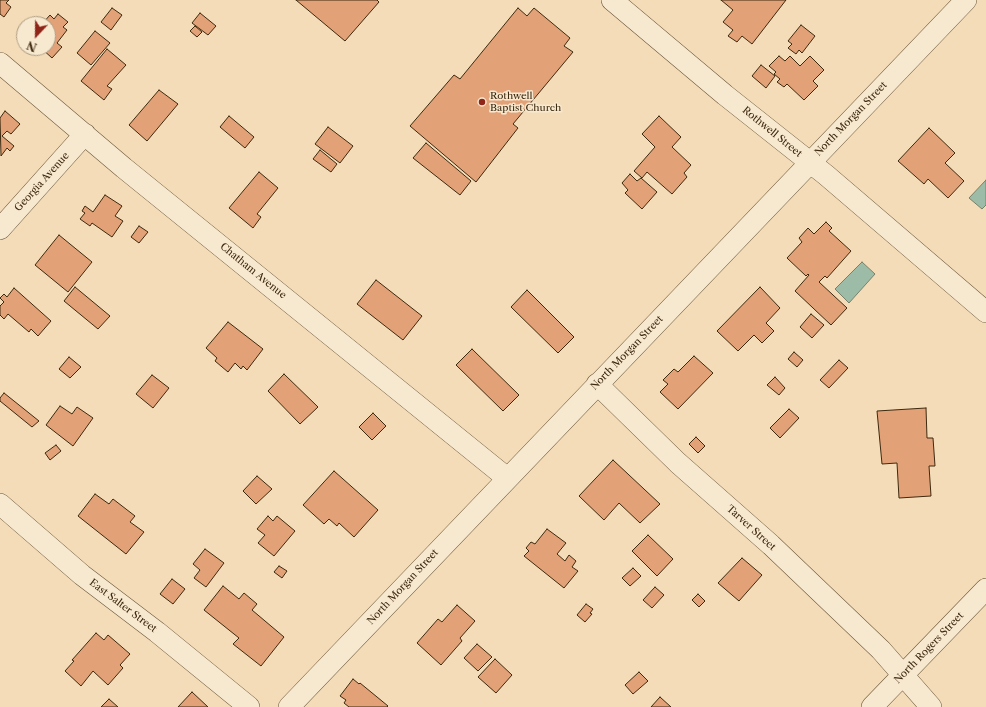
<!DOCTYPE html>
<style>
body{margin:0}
#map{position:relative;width:986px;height:707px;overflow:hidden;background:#f3dcb7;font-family:"Libre Caslon Text",serif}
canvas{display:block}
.north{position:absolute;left:16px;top:16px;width:40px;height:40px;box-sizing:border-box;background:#f7e8d0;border:1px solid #ad9c82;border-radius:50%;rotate:202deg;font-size:11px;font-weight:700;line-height:16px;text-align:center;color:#3d290e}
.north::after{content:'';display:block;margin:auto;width:14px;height:18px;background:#8f2418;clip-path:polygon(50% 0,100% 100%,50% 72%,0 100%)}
</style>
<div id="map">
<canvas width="986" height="707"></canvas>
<div class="north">N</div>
</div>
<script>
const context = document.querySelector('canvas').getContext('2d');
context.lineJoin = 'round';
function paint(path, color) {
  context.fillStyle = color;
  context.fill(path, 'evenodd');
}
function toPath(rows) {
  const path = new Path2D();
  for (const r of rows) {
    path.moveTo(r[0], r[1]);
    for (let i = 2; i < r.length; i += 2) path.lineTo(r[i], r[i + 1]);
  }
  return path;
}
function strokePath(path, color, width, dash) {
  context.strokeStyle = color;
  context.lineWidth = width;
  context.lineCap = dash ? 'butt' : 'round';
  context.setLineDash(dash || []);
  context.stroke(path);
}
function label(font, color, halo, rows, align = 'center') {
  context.font = font + ' "Libre Caslon Text",serif';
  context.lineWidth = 3;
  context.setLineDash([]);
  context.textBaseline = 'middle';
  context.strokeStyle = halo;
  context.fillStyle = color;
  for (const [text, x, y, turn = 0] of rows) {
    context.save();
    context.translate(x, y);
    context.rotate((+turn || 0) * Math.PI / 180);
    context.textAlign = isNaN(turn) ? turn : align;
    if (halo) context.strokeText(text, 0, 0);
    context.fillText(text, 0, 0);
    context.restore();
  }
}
const water = toPath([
 [986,180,986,205,982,209,969,198,986,180],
 [862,262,875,274,849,303,835,289,862,262]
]);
paint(water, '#9dbca8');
strokePath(water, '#77816a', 1);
const building = toPath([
 [0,0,9,0,6,3,11,7,4,17,0,14,0,0],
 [296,0,377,0,379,2,345,41,296,0],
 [721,0,786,0,752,44,742,36,737,42,728,36,733,30,723,22,733,10,721,0],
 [112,8,122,15,111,30,101,22,112,8],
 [518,8,527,16,534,8,570,38,564,46,573,52,513,124,518,128,476,182,410,126,454,75,460,79,518,8],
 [200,13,216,26,208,35,192,23,200,13],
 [58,14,68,22,63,27,67,30,57,43,62,47,52,58,41,48,48,48,48,24,42,24,50,15,54,19,58,14],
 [801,25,815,36,802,53,799,50,796,54,788,48,792,44,788,41,801,25],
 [195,26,202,32,197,37,190,31,195,26],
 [95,31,110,43,91,65,77,53,95,31],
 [107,49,126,65,107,86,112,89,104,100,81,81,107,49],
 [779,56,785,61,790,56,800,66,810,56,824,70,813,81,818,86,804,100,787,84,784,87,777,82,780,79,774,74,776,72,769,66,779,56],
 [761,65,775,76,766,88,752,76,761,65],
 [159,90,178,104,147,141,129,125,159,90],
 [5,111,20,124,11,134,7,131,2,136,14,146,10,151,7,148,1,156,0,118,5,111],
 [229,116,254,137,245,148,220,127,229,116],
 [659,116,681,137,672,147,691,165,684,173,687,177,672,194,647,172,642,178,634,171,655,147,642,134,659,116],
 [328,127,353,146,340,163,315,144,328,127],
 [929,128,955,153,945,163,964,181,948,198,928,179,924,184,898,161,929,128],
 [426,143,471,181,460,195,413,158,426,143],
 [320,150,337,164,331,172,313,159,320,150],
 [259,172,278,188,257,214,261,217,253,228,229,208,259,172],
 [630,174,637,181,641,178,657,192,642,209,625,193,628,190,622,183,630,174],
 [105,195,122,206,115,216,123,221,112,237,92,223,90,226,80,219,85,213,82,211,85,206,93,212,105,195],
 [826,222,832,228,829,231,851,251,827,278,825,276,819,282,847,308,831,325,795,291,809,275,808,274,806,276,787,258,802,242,799,238,808,228,814,234,826,222],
 [139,226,148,232,139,243,131,237,139,226],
 [59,235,92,262,68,292,35,265,59,235],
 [376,280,422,316,403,340,357,304,376,280],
 [75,287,110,316,98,329,64,301,75,287],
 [760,287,780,308,766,323,774,331,762,343,754,335,738,351,717,331,760,287],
 [14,288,51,321,38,336,31,329,29,332,8,314,4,319,0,315,0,306,4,302,0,298,4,294,7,297,14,288],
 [527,290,574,337,558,353,511,307,527,290],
 [811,314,824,325,812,338,800,327,811,314],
 [228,322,263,349,247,370,243,366,241,369,235,363,228,372,215,361,217,358,206,348,228,322],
 [472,349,519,395,503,411,456,365,472,349],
 [794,352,803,360,797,367,788,359,794,352],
 [694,356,713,373,678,409,660,392,668,384,663,380,674,369,678,372,694,356],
 [69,357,81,367,70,378,59,369,69,357],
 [839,360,848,368,829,388,820,380,839,360],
 [284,374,318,407,300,424,268,391,284,374],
 [152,375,169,388,153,408,136,394,152,375],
 [775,377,785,388,779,395,767,385,775,377],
 [4,393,39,421,32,427,0,401,0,398,4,393],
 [60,406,72,414,77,407,93,418,73,446,46,425,60,406],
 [926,408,927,438,933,438,935,466,929,466,931,496,899,498,897,463,882,464,877,411,926,408],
 [789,409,799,418,780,438,770,428,789,409],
 [373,413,386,426,372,440,359,427,373,413],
 [696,437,705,446,698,453,689,444,696,437],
 [56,445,61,451,50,460,45,453,56,445],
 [613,460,660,504,640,523,619,503,604,520,579,496,613,460],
 [334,471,378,510,354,537,339,523,337,526,329,519,324,524,303,505,334,471],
 [257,476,272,489,256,504,243,491,257,476],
 [95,494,109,504,113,499,135,516,130,522,144,532,126,554,78,516,95,494],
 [268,516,273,521,277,516,295,531,274,556,258,543,265,535,257,529,268,516],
 [547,529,566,543,557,554,565,561,569,555,576,561,572,567,578,571,564,588,524,556,529,551,526,548,531,542,535,544,547,529],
 [648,535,673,559,657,576,632,551,648,535],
 [205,549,224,563,206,587,194,578,200,570,193,564,205,549],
 [742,558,762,575,739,601,718,583,742,558],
 [279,566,287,571,282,578,274,572,279,566],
 [633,568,641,576,630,586,622,578,633,568],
 [172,579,185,589,173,604,160,594,172,579],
 [223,586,239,599,244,593,257,604,252,610,284,637,261,666,233,644,239,638,204,610,223,586],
 [655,587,664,595,652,608,643,600,655,587],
 [698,594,705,601,699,607,692,600,698,594],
 [586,604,593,609,590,613,592,614,585,622,577,615,586,604],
 [457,605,475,621,460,638,462,641,441,665,417,643,438,619,442,622,457,605],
 [96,633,104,640,108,635,130,654,120,665,123,668,108,685,93,671,81,686,65,671,74,661,72,660,96,633],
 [477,644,492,657,478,671,464,658,477,644],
 [495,659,512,675,496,693,478,677,495,659],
 [639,672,648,681,633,694,625,685,639,672],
 [353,679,359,684,360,683,388,706,387,707,349,707,344,703,346,700,340,696,353,679],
 [192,692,208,707,178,707,192,692],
 [660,697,671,707,651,707,660,697],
 [109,699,118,707,101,707,109,699]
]);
paint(building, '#e3a178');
strokePath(building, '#3d290e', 1);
const minor = toPath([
 [612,0,725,95,826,175,986,312],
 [0,63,124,168,507,478],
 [0,229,85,134],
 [597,384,678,463,771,545,881,650,931,707],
 [0,504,82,575,157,632,249,707],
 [289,707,966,0],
 [872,707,986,589]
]);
strokePath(minor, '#6a5638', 22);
strokePath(minor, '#f7e8d0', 21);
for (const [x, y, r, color] of [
 [482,102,4,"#8f2418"]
]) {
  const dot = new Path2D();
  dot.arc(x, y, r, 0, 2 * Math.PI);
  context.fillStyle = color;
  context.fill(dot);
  strokePath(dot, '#f7e8d0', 1.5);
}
label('10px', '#3d290e', '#f7e8d0', [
 ["Rothwell",490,96],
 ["Baptist Church",490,108]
], 'left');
label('10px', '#3d290e', '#f7e8d0', [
 ["North Morgan Street",851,119,-46],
 ["Rothwell Street",772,132,39],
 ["Georgia Avenue",42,182,-48],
 ["Chatham Avenue",253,271,39],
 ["North Morgan Street",627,353,-46],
 ["Tarver Street",751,528,42],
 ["North Morgan Street",403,587,-47],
 ["East Salter Street",123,606,37],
 ["North Rogers Street",929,648,-46]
]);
</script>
